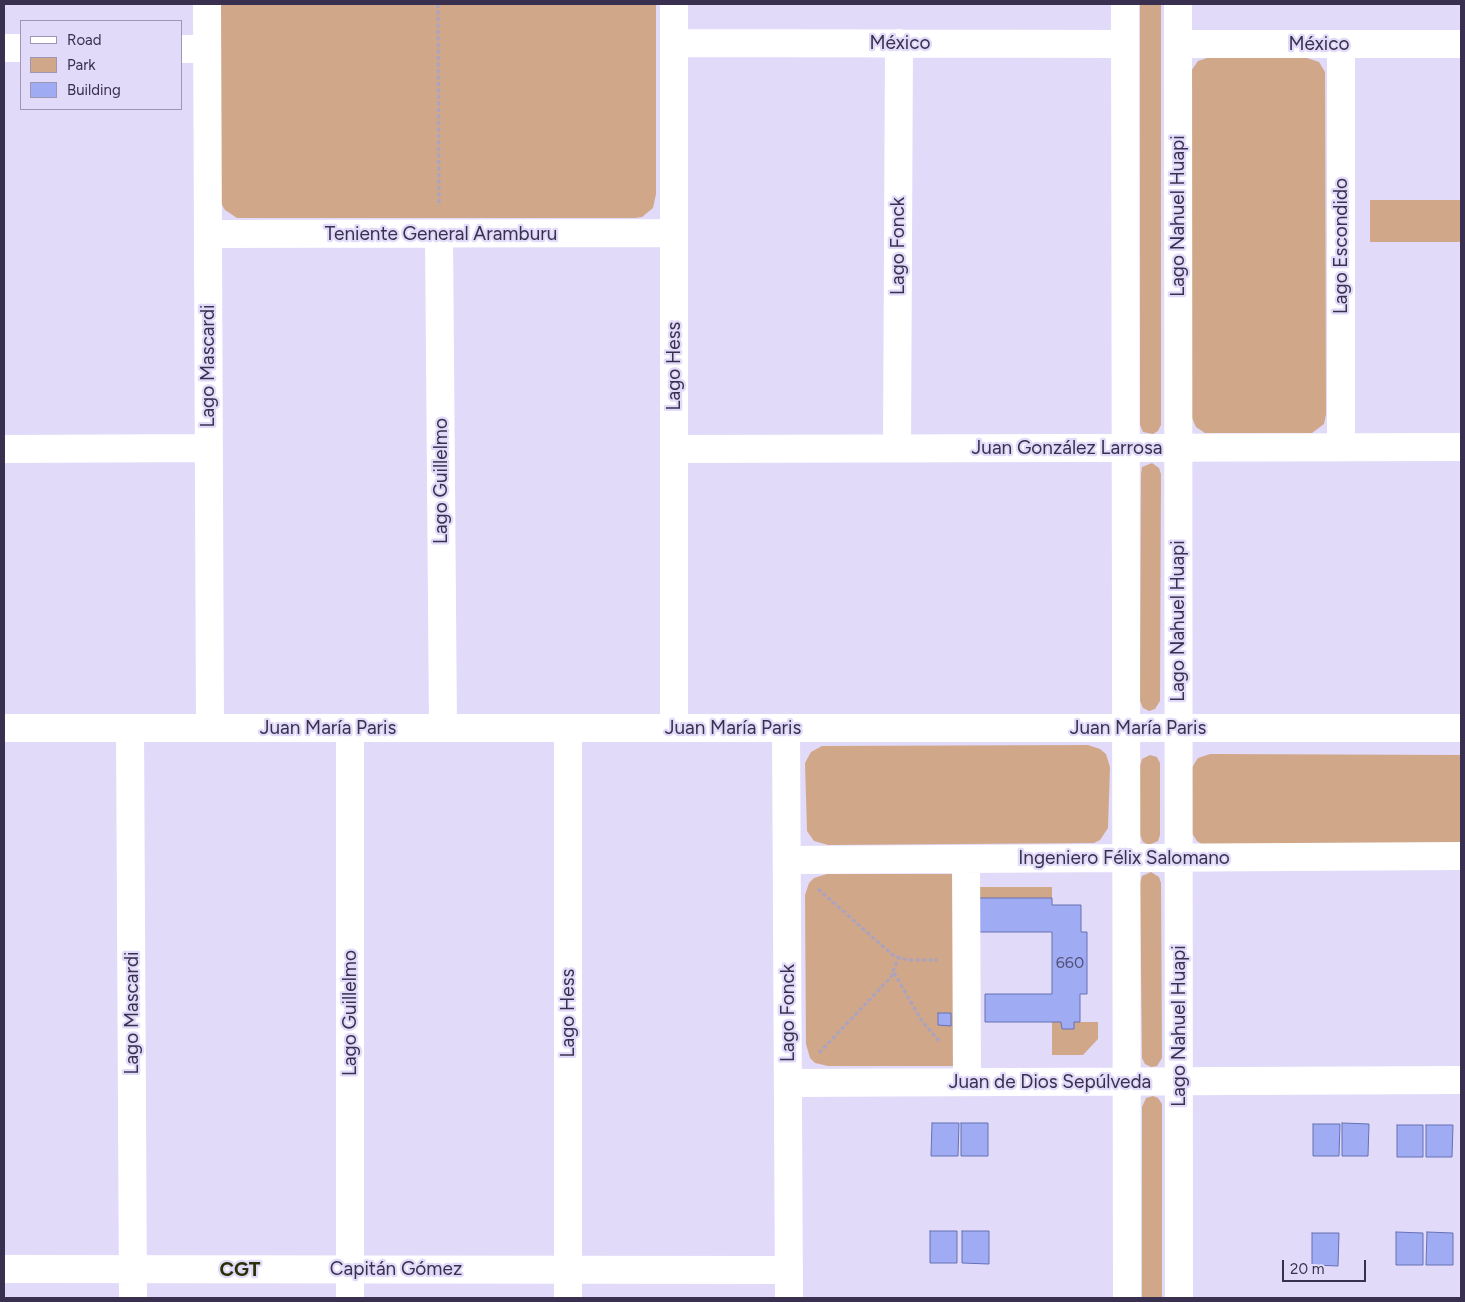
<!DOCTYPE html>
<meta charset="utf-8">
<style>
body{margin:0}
#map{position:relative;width:1465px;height:1302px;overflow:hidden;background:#e1daf8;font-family:Figtree,sans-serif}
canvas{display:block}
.frame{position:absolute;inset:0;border:5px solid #38304e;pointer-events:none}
.legend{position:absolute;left:20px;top:20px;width:162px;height:90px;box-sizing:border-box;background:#e1daf8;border:1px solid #9d96b4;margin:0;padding:6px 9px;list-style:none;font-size:15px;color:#38304e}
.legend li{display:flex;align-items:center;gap:10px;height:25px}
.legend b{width:25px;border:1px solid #9d96b4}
.scale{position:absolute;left:1282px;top:1260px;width:84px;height:22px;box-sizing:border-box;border:2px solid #38304e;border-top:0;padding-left:6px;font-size:15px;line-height:18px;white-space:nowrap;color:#38304e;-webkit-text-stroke:4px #e1daf8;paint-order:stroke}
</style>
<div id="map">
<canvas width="1465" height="1302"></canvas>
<div class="frame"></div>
<ul class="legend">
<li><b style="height:6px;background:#fff"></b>Road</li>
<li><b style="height:14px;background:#d1a78a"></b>Park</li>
<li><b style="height:14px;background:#9facf3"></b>Building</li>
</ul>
<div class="scale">20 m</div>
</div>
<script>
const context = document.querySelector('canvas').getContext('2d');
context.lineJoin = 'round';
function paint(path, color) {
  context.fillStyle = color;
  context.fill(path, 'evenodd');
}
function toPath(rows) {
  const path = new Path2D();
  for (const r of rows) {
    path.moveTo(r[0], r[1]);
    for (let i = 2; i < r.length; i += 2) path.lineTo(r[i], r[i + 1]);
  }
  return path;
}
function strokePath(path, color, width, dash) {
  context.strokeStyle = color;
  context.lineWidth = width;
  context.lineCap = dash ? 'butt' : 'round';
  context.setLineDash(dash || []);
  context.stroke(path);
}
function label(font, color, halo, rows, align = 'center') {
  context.font = font + ' Figtree,sans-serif';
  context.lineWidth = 4.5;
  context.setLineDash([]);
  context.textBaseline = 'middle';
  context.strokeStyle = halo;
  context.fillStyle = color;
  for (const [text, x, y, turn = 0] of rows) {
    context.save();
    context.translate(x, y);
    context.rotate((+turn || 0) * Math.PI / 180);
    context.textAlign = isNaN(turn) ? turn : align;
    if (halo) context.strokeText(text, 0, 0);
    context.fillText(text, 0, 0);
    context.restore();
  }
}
paint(toPath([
 [220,4,656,4,656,194,653,208,642,217,635,218,237,218,225,210,221,203],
 [1140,4,1161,4,1161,425,1158,431,1153,434,1143,432,1140,425],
 [1210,57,1307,58,1319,62,1325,72,1326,414,1324,424,1312,433,1205,433,1196,427,1192,418,1191,71,1198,61],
 [1370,200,1461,200,1461,242,1370,242],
 [1152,463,1159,468,1161,474,1160,701,1155,709,1149,711,1143,708,1140,701,1141,474,1142,467],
 [1088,745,1100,749,1106,754,1110,767,1108,828,1100,840,1094,843,828,845,814,841,807,831,805,763,811,752,822,746],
 [1210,754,1461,755,1461,844,1203,845,1197,841,1190,830,1191,769,1198,758],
 [1150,755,1157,757,1160,763,1160,835,1158,841,1149,845,1143,842,1140,835,1140,766,1142,759],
 [1151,872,1159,877,1161,883,1162,1058,1157,1066,1151,1067,1145,1064,1142,1058,1140,883,1142,876],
 [827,874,959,874,960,1066,828,1066,815,1063,810,1058,806,1044,805,895,809,883,814,878],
 [973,887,1052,887,1052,898,973,898],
 [1052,1022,1098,1022,1098,1039,1083,1055,1052,1055],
 [1153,1096,1158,1098,1162,1104,1162,1298,1142,1298,1142,1107,1146,1098]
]), '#d1a78a');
const building = toPath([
 [973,898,1052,898,1052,905,1081,905,1081,932,1087,932,1087,994,1080,994,1080,1022,1074,1022,1074,1029,1062,1029,1061,1022,985,1022,985,994,1052,994,1052,932,973,932,973,898],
 [938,1013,951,1013,951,1026,938,1025,938,1013],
 [932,1123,959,1123,958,1156,931,1156,932,1123],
 [961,1123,988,1123,988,1156,961,1156,961,1123],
 [1342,1123,1369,1124,1368,1156,1342,1156,1342,1123],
 [1313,1124,1340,1124,1339,1156,1313,1156,1313,1124],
 [1397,1125,1423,1125,1423,1157,1397,1157,1397,1125],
 [1426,1125,1453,1125,1452,1157,1426,1157,1426,1125],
 [930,1231,957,1231,957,1263,930,1263,930,1231],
 [962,1231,989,1231,989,1264,962,1263,962,1231],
 [1396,1232,1423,1233,1423,1265,1396,1265,1396,1232],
 [1427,1232,1453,1233,1453,1265,1426,1265,1427,1232],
 [1312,1233,1339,1233,1338,1266,1312,1265,1312,1233]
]);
paint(building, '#9facf3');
strokePath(building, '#6670b3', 1);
strokePath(toPath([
 [438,4,439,206],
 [818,889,894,956,908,960,938,960],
 [894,973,922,1021,939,1041],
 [819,1053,891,977,898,958]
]), '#aaa3c1', 3, [4, 2.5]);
strokePath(toPath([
 [207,4,210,728],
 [674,4,674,728],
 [1125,4,1127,1298],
 [1178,4,1179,1298],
 [674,43,1125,44],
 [1178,44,1461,44],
 [1341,44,1341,447],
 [4,48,21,48],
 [181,49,207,49],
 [208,234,674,233],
 [439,234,443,728],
 [897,448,899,43],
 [4,449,209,448],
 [674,449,1461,447],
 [4,728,1461,728],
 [130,728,133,1298],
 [350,728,350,1298],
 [568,728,568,1298],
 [786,728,789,1298],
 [966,859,967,1082],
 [787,860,1461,856],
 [788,1083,1461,1080],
 [4,1269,789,1270]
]), '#fff', 28);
label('16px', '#524f77', null, [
 ["660",1070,963]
]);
label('19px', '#38304e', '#e1daf8', [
 ["México",900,43],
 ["México",1319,44],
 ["Lago Nahuel Huapi",1178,216,-90],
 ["Teniente General Aramburu",441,234],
 ["Lago Fonck",898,246,-90],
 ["Lago Escondido",1341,246,-90],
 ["Lago Mascardi",208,366,-90],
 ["Lago Hess",674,366,-90],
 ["Juan González Larrosa",1067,448],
 ["Lago Guillelmo",441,481,-90],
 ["Lago Nahuel Huapi",1178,621,-90],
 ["Juan María Paris",328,728],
 ["Juan María Paris",733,728],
 ["Juan María Paris",1138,728],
 ["Ingeniero Félix Salomano",1124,858],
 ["Lago Mascardi",132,1013,-90],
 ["Lago Guillelmo",350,1013,-90],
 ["Lago Hess",568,1013,-90],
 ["Lago Fonck",788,1013,-90],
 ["Lago Nahuel Huapi",1179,1026,-90],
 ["Juan de Dios Sepúlveda",1050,1082],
 ["Capitán Gómez",396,1269]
]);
label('bold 20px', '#2b3007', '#e1daf8', [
 ["CGT",240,1270]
]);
</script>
